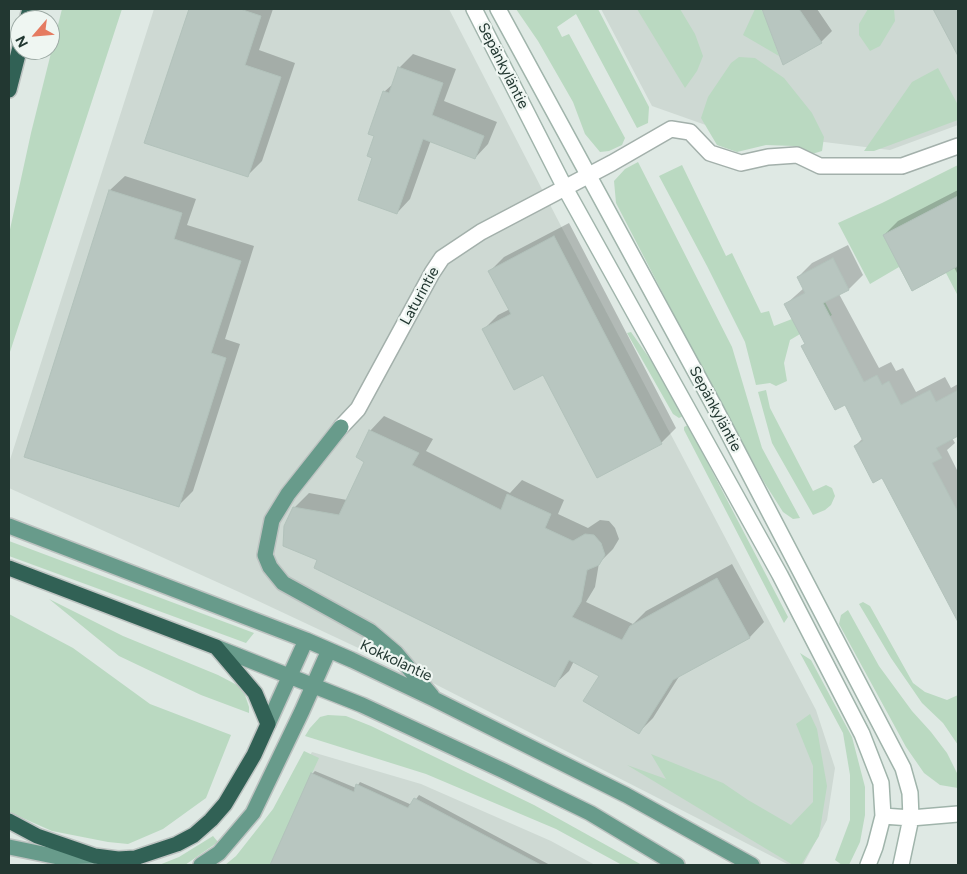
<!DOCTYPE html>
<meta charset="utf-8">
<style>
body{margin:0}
#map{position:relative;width:967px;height:874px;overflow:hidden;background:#dfe9e4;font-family:Figtree,sans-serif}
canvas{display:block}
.frame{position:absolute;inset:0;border:10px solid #223731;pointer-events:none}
.north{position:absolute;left:10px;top:10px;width:50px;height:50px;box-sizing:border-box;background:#eff6f2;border:1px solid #9daaa5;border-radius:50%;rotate:243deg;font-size:14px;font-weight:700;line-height:20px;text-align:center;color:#223731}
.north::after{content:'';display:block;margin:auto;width:18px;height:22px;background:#e57b61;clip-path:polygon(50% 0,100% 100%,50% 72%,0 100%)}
</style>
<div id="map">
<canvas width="967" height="874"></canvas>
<div class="frame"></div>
<div class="north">N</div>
</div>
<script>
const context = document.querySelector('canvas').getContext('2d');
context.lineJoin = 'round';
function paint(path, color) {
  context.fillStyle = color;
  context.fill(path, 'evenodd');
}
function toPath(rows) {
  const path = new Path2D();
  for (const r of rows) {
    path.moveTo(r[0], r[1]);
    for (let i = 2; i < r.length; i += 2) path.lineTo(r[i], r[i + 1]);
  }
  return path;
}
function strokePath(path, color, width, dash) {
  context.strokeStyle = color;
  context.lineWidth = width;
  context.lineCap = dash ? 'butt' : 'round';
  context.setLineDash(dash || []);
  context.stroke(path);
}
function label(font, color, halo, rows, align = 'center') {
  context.font = font + ' Figtree,sans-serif';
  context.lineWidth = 4.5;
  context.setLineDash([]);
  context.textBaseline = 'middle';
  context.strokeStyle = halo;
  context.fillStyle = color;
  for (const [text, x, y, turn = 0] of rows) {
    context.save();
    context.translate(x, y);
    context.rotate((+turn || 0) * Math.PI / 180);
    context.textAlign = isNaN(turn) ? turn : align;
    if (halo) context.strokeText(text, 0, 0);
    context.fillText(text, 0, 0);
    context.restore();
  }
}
paint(toPath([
 [154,9,449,9,561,226,816,710,835,768,827,820,803,865,789,865,433,683,239,592,9,488,9,463],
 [601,9,958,9,958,125,890,150,717,129,652,106],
 [312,752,421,784,551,841,595,865,244,865]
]), '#ced9d3');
paint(toPath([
 [62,9,122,9,9,355,9,234,31,133],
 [516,9,598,9,649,107,648,123,637,128,576,14,557,27,562,37,569,34,625,138,622,145,609,151,600,152,585,134,573,102,538,41],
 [637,9,680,9,695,34,703,56,697,71,685,88],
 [755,9,761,9,766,18,779,56,743,35],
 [868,9,894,9,895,21,880,46,870,51,859,35,859,24],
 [739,57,755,58,784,78,812,113,824,137,822,151,812,154,793,146,766,145,737,152,717,145,701,118,708,97,731,63],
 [938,68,958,105,958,120,874,151,864,151,912,82],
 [638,162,732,347,762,448,800,518,793,519,783,512,764,482,687,340,616,203,614,181,625,169],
 [682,165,726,256,732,253,761,313,769,311,774,326,792,319,825,302,832,315,790,340,784,363,787,381,776,386,770,383,756,385,745,342,707,266,659,176],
 [958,165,958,296,946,273,912,291,899,267,870,284,838,223,882,203],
 [631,332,657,369,683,416,679,418,673,414,627,333],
 [766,390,770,408,813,491,826,485,832,488,835,496,831,505,825,510,813,515,772,443,758,392],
 [688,425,788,617,784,623,684,430,684,427],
 [9,541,254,633,246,643,9,556],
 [49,599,123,636,218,675,239,686,245,695,249,707,249,713,201,695,119,656],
 [863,602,870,606,913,683,925,692,947,700,958,695,958,745,943,723,922,703,891,658,859,604],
 [848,610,879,666,912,711,931,732,947,753,958,775,958,788,940,785,924,773,906,747,839,624,841,615],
 [9,614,73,648,150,704,231,735,206,798,163,829,128,844,108,842,52,831,9,812],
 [800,653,811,660,852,737,865,787,865,815,860,842,849,865,842,865,835,860,850,820,850,775,843,733],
 [810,714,817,729,827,786,819,836,801,865,793,865,627,765,666,779,651,754,723,783,748,800,791,825,813,802,813,766,796,724],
 [328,715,346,716,371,726,534,805,642,865,622,865,556,829,426,774,305,736,310,728,320,717],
 [304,751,319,758,270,865,225,865,236,856,273,809],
 [213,836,218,842,185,865,159,865,179,857]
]), '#bad9c1');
paint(toPath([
 [191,9,273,9,259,50,295,63,262,161,247,176,146,142],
 [763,9,817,9,832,31,821,42,767,17],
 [934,9,958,9,958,53],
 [413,54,456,69,444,101,497,122,488,144,475,158,431,140,410,199,397,213,374,157,375,135,384,92,394,83,399,68],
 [125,176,196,199,187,225,254,246,225,339,240,344,193,491,178,506,110,190],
 [958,190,958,275,954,267,884,235,898,221],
 [569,223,676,428,661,443,597,476,543,373,484,329,498,315,510,309,490,271,504,257],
 [848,245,863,275,849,289,839,294,879,368,891,362,896,371,903,368,916,392,945,377,951,388,958,384,958,435,952,438,955,443,947,450,958,472,958,619,883,477,855,446,863,438,845,404,802,346,806,343,786,304,804,288,798,277,812,263],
 [384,416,433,439,426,451,510,493,522,480,564,500,558,514,588,528,600,520,609,521,615,528,619,539,613,549,599,563,595,587,586,602,633,624,646,611,732,564,764,622,750,637,680,675,653,718,639,732,600,676,574,661,569,671,554,685,318,560,294,508,309,493,347,500,366,461,370,431],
 [315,771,356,788,360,782,412,805,419,795,550,865,271,865,312,774]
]), '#0003');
const building = toPath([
 [189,9,240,9,261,16,245,65,281,77,248,177,144,143,189,9],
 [762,9,799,9,822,43,783,65,762,9],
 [933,9,958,9,958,56,933,9],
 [398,67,443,83,432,115,484,136,475,159,423,139,397,214,358,200,372,158,367,156,374,136,368,134,383,91,389,93,398,67],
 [109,190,182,213,174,239,241,261,211,353,226,358,179,507,24,457,109,190],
 [958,196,958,266,912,291,883,235,958,196],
 [554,236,662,444,597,478,543,375,514,390,482,329,511,314,488,271,554,236],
 [833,258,849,290,823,303,864,382,877,375,882,385,889,381,901,405,930,390,936,402,958,390,958,436,936,448,942,458,932,463,958,512,958,622,882,478,873,483,854,446,863,441,845,405,835,410,801,346,805,344,784,304,805,293,797,277,833,258],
 [369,430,419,453,412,465,501,510,507,494,551,514,545,528,573,541,585,534,594,535,601,543,605,555,599,565,587,570,581,602,572,617,622,640,630,626,717,578,750,638,673,680,639,734,583,701,599,676,569,660,555,687,314,568,317,560,283,546,284,526,293,507,339,515,364,462,356,457,369,430],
 [311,773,354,792,356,784,408,808,414,798,541,865,270,865,311,773]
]);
paint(building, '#b8c6c0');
strokePath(building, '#b2c2bb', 1);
const street = toPath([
 [341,427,358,409,432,273,442,258,481,232,612,163,671,129,690,132,710,153,741,163,768,157,797,155,820,166,902,166,958,146]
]);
const secondary = toPath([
 [474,9,565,188,780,575,862,734,881,783,883,816,875,847,868,865],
 [498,9,714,406,903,768,910,793,911,818,901,865],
 [883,816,911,818,958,814]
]);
const primary = toPath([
 [341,427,288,494,272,520,265,555,270,567,283,583,370,631,396,653,432,696],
 [9,526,306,640,352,660,434,699,626,795,752,865],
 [216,647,362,705,504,771,590,813,677,865],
 [268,724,306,640],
 [9,847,58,857,94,856],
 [201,865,219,853,253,813,302,711,329,650]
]);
const highway = toPath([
 [27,20,30,9],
 [9,90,20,47],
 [9,568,216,647,255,693,268,724,254,755,225,804,211,820,194,835,177,844,135,858,118,859,95,856,37,836,9,821]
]);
strokePath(street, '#a3b0ab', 18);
strokePath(secondary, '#a0b4ab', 18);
strokePath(primary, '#bdc3c1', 18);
strokePath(highway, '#bdc3c1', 18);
strokePath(street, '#fff', 15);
strokePath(secondary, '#fff', 15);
strokePath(primary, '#689b8b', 15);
strokePath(highway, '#316155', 15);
label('15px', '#223731', '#eff6f2', [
 ["Sepänkyläntie",503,66,63],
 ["Laturintie",420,296,-61],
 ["Sepänkyläntie",715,409,62],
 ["Kokkolantie",396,661,25]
]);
</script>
